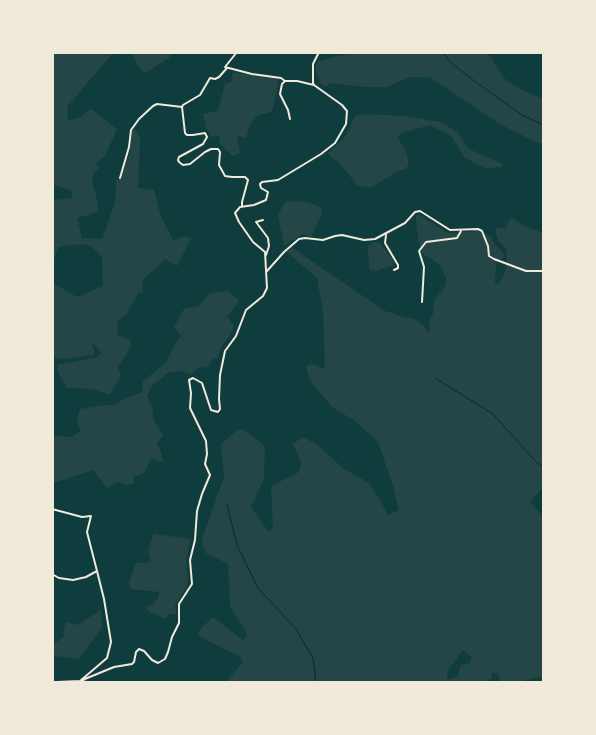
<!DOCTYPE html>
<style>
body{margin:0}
#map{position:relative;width:596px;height:735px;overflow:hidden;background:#0f3d3e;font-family:"Space Grotesk",sans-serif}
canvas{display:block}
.frame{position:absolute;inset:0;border:54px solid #f1e9da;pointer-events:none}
</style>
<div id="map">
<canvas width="596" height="735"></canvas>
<div class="frame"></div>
</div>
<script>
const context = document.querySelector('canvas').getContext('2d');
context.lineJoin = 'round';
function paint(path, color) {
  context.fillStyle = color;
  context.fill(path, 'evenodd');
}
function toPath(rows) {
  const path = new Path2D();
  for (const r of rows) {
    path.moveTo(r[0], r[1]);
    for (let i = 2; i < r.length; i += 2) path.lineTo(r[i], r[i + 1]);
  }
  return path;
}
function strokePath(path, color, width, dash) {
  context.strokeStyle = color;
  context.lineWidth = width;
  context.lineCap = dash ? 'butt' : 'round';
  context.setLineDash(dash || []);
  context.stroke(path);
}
paint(toPath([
 [53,53,113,53,67,107,68,121,79,118,91,109,117,129,105,156,96,163,99,169,95,171,92,182,96,194,98,212,77,218,82,238,102,239,115,203,116,180,121,179,130,152,132,131,135,129,140,137,138,188,154,190,160,214,173,240,186,236,191,239,177,266,165,259,142,281,143,292,138,293,126,315,117,321,118,335,130,340,131,347,118,367,121,375,110,395,92,389,67,388,58,372,57,365,97,357,101,353,99,349,92,343,95,355,62,359,53,357,53,283,77,297,103,286,102,257,92,247,83,244,58,247,53,264,52,200,73,198,71,190,53,185],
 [132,53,131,53,172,53,169,58,145,73,139,68],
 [352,53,485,53,491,57,504,78,516,87,543,99,543,144,537,143,500,124,429,77,411,77,386,87,364,87,330,83,326,87,320,83,315,68,318,61],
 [233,72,279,79,273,108,271,112,258,115,251,123,246,138,237,136,240,153,233,156,220,144,219,136,211,137,206,128,203,114,218,111,225,84,231,82],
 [367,114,403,116,440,122,457,132,469,149,503,164,501,167,485,168,465,158,451,136,430,125,402,133,398,138,406,151,409,163,406,169,398,171,372,187,358,186,338,161,332,158,328,153,345,137,355,116],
 [296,201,308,202,322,208,321,216,311,237,303,234,284,246,278,215,285,202],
 [418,214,448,233,477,231,491,237,495,245,503,252,504,258,498,259,496,265,495,283,498,284,505,273,507,258,506,248,498,240,495,230,498,228,506,228,509,220,512,218,523,225,543,233,544,486,530,502,543,516,543,677,533,678,521,682,500,682,498,674,492,672,492,678,484,682,226,682,243,662,241,657,202,638,198,634,201,628,213,617,244,641,247,634,230,606,228,564,206,553,202,545,203,536,224,477,221,444,239,429,244,430,265,446,264,479,251,507,268,531,273,528,271,486,299,472,301,463,293,444,303,437,316,444,344,469,369,483,379,498,388,515,399,510,393,486,378,442,355,421,332,407,309,379,306,366,311,364,325,369,323,311,317,278,288,253,288,251,292,248,297,251,385,311,404,317,413,318,424,326,427,332,430,331,429,321,433,314,434,301,446,285,446,277,440,265,422,253,419,243,416,223,416,216],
 [463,650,472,658,469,664,461,665,458,676,447,680,448,670],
 [373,242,380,243,387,252,394,263,392,266,376,271,369,269,368,246],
 [227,291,238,299,238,303,227,317,234,326,231,334,221,347,218,358,211,360,208,367,198,368,190,375,181,371,169,372,152,386,147,396,152,407,154,421,163,435,157,444,161,452,163,463,151,458,144,473,133,477,134,483,127,485,118,482,107,488,93,470,53,483,53,436,72,437,81,431,77,421,80,409,105,405,114,405,128,397,142,392,143,381,166,363,173,347,181,336,174,327,184,309,199,306,210,293],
 [154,534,191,539,186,559,188,585,175,605,176,614,168,614,166,619,148,611,145,607,153,604,159,596,159,592,130,589,129,582,136,563,151,562,148,550],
 [101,610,102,628,79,659,53,656,53,644,64,637,63,631,66,622,77,625]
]), '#244646');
strokePath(toPath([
 [443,52,450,62,473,80,522,115,544,125],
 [435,378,493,414,536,462,544,466],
 [227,505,237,545,258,588,296,629,313,658,316,682]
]), '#0a2a2b', 1);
strokePath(toPath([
 [237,52,225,67,252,74,281,78,285,81,297,81,314,85],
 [285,81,282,84,280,94,288,110,290,119],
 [182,107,183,105,200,95,210,78,215,79,219,77,227,68],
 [120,178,129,147,131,130,139,119,153,106,157,104,182,107,185,133,187,135,193,135,205,133,207,137,203,144,179,157,178,160,179,162,183,165,190,164,205,152,211,149,218,149,220,152,219,165,225,176,232,177,245,177,248,180,242,202,242,206],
 [263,220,256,222,268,238,269,246,266,255],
 [386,235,385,243,398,265,398,268,394,270],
 [267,271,284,252,299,239,305,238,323,240,335,236,342,235,364,240,375,239,405,223,415,212,420,211,450,230,478,229,482,231,488,246,489,256,494,259,526,271,544,271],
 [422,302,424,267,419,251,426,242,457,238,461,231],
 [52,509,82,517,91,516,87,532,97,571],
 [52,574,59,578,73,580,86,577,97,571,104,599,111,642,107,658,80,681,86,682],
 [57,682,80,681,114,667,132,664,134,662,136,652,139,649,144,651,152,660,158,663,165,659,168,652,172,637,179,623,179,604,192,584,190,560,195,540,197,511,202,494,210,475,205,464,207,454,206,441,190,408,191,393,189,380,193,378,202,383,211,410,218,412,220,409,219,399,220,375,225,351,236,336,246,310,263,296,267,288,265,252,253,242,239,222,235,213,240,207,254,205,266,200,268,192,261,188,260,184,262,182,278,180,321,154,335,143,346,124,347,111,342,105,314,85,313,83,313,64,319,52]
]), '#f1e9da', 2);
</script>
